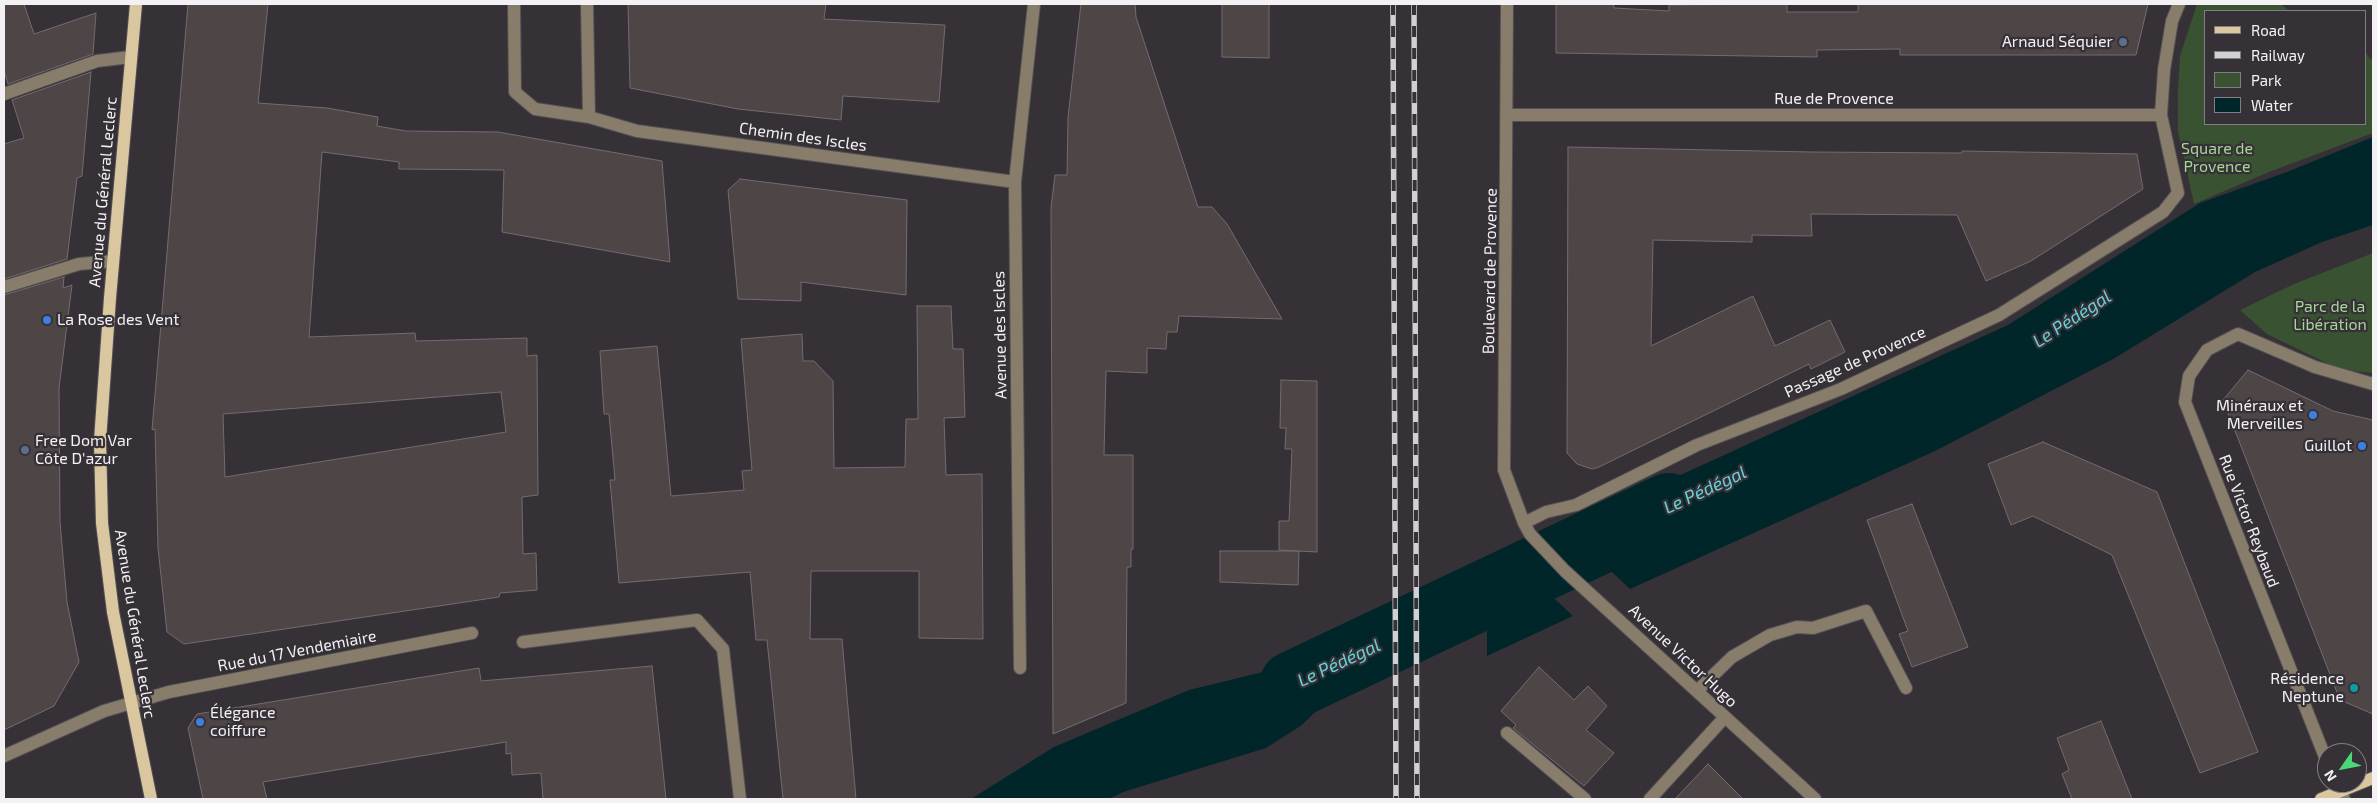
<!DOCTYPE html>
<meta charset="utf-8">
<style>
body{margin:0}
#map{position:relative;width:2377px;height:803px;overflow:hidden;background:#353137;font-family:"Exo 2",sans-serif}
canvas{display:block}
.frame{position:absolute;inset:0;border:5px solid #f4f1f5;pointer-events:none}
.legend{position:absolute;left:2204px;top:10px;width:162px;height:115px;box-sizing:border-box;background:#353137;border:1px solid #817e83;margin:0;padding:6px 9px;list-style:none;font-size:15px;color:#f4f1f5}
.legend li{display:flex;align-items:center;gap:10px;height:25px}
.legend b{width:25px;border:1px solid #817e83}
.north{position:absolute;left:2317px;top:743px;width:50px;height:50px;box-sizing:border-box;background:#353137;border:1px solid #817e83;border-radius:50%;rotate:237deg;font-size:14px;font-weight:700;line-height:20px;text-align:center;color:#f4f1f5}
.north::after{content:'';display:block;margin:auto;width:18px;height:22px;background:#48d779;clip-path:polygon(50% 0,100% 100%,50% 72%,0 100%)}
</style>
<div id="map">
<canvas width="2377" height="803"></canvas>
<div class="frame"></div>
<ul class="legend">
<li><b style="height:6px;background:#dbc79f"></b>Road</li>
<li><b style="height:6px;background:#d3d0d4"></b>Railway</li>
<li><b style="height:14px;background:#395231"></b>Park</li>
<li><b style="height:14px;background:#012629"></b>Water</li>
</ul>
<div class="north">N</div>
</div>
<script>
const context = document.querySelector('canvas').getContext('2d');
context.lineJoin = 'round';
function paint(path, color) {
  context.fillStyle = color;
  context.fill(path, 'evenodd');
}
function toPath(rows) {
  const path = new Path2D();
  for (const r of rows) {
    path.moveTo(r[0], r[1]);
    for (let i = 2; i < r.length; i += 2) path.lineTo(r[i], r[i + 1]);
  }
  return path;
}
function strokePath(path, color, width, dash) {
  context.strokeStyle = color;
  context.lineWidth = width;
  context.lineCap = dash ? 'butt' : 'round';
  context.setLineDash(dash || []);
  context.stroke(path);
}
function label(font, color, halo, rows, align = 'center') {
  context.font = font + ' "Exo 2",sans-serif';
  context.lineWidth = 4.5;
  context.setLineDash([]);
  context.textBaseline = 'middle';
  context.strokeStyle = halo;
  context.fillStyle = color;
  for (const [text, x, y, turn = 0] of rows) {
    context.save();
    context.translate(x, y);
    context.rotate((+turn || 0) * Math.PI / 180);
    context.textAlign = isNaN(turn) ? turn : align;
    if (halo) context.strokeText(text, 0, 0);
    context.fillText(text, 0, 0);
    context.restore();
  }
}
paint(toPath([
 [2197,4,2281,4,2289,11,2206,11,2206,124,2366,124,2366,53,2370,59,2373,59,2373,133,2269,172,2194,204,2178,131,2178,91,2180,56],
 [2373,253,2373,373,2341,370,2312,356,2267,334,2240,310,2294,284]
]), '#395231');
paint(toPath([
 [2373,137,2373,225,2322,242,2255,272,2115,358,1935,451,1630,589,1565,528,2008,325,2200,203,2287,172],
 [1509,556,1573,616,1487,656,1487,619,1436,646,1436,594],
 [1377,618,1380,671,1338,689,1302,725,1266,748,1123,792,1109,799,971,799,1054,747,1189,690,1300,663]
]), '#012629');
strokePath(toPath([
 [1293,685,1669,507]
]), '#012629', 68);
const building = toPath([
 [4,4,24,4,34,34,96,13,93,54,8,84,4,70,4,4],
 [188,4,268,4,258,103,327,108,378,117,377,126,406,131,498,132,662,161,670,262,502,232,504,170,399,169,399,162,322,152,309,337,415,333,416,341,527,338,527,356,537,355,538,495,522,497,523,554,536,553,537,590,500,593,499,597,184,644,167,632,158,548,155,429,152,430,188,4],
 [501,392,506,432,225,477,223,414,501,392],
 [628,4,826,4,824,19,945,25,939,102,843,96,841,120,738,109,630,88,628,4],
 [1081,4,1135,4,1136,17,1198,207,1212,207,1227,224,1282,319,1179,316,1177,332,1167,332,1166,349,1147,348,1147,373,1106,371,1104,455,1133,455,1133,549,1131,549,1131,567,1127,567,1126,703,1053,734,1051,207,1055,175,1067,175,1068,117,1081,4],
 [1222,4,1269,4,1269,58,1222,57,1222,4],
 [1556,4,1613,4,1614,8,1669,11,1669,5,1787,4,1787,12,1858,12,1858,4,2148,4,2136,55,1900,55,1900,49,1817,50,1817,57,1556,53,1556,4],
 [91,72,82,176,77,178,67,259,4,279,4,144,24,138,12,100,91,72],
 [1568,147,1811,152,1962,153,1962,151,2137,154,2143,189,2031,261,1986,281,1957,215,1811,214,1812,236,1752,235,1752,242,1653,240,1651,346,1753,296,1775,346,1830,320,1845,352,1811,369,1809,364,1599,467,1592,469,1577,464,1567,453,1568,147],
 [740,179,907,200,906,295,801,282,801,301,738,299,728,190,740,179],
 [64,277,63,288,72,285,59,388,60,522,67,602,79,662,54,706,4,730,4,295,64,277],
 [917,306,951,306,953,349,963,349,965,417,944,418,946,475,982,474,983,639,919,638,919,571,811,571,810,639,842,639,856,799,783,799,767,640,756,640,750,572,619,583,610,480,615,480,609,414,604,414,600,351,657,346,671,496,744,490,742,471,752,470,741,339,802,334,803,361,814,361,833,381,834,468,905,467,906,419,918,419,917,306],
 [2248,370,2333,411,2373,420,2373,714,2340,700,2223,400,2248,370],
 [1281,380,1317,381,1317,552,1279,550,1279,521,1289,521,1292,449,1285,449,1286,428,1280,428,1281,380],
 [2043,442,2157,492,2258,752,2200,773,2112,555,2033,516,2011,525,1988,464,2043,442],
 [1912,504,1968,647,1912,667,1899,634,1908,631,1867,520,1912,504],
 [1220,551,1299,551,1298,585,1220,582,1220,551],
 [652,666,666,799,543,799,541,773,512,775,511,753,506,754,506,742,263,782,267,799,203,799,188,728,197,714,479,668,481,681,652,666],
 [1539,667,1574,700,1588,686,1607,706,1586,730,1614,753,1584,786,1513,728,1516,725,1501,711,1539,667],
 [2101,721,2132,799,2072,799,2062,774,2069,770,2057,738,2101,721],
 [1708,764,1743,799,1675,799,1708,764]
]);
paint(building, '#4e4547');
strokePath(building, '#756b6e', 1);
const minor = toPath([
 [514,4,515,92,535,109,589,117,637,131,1015,182],
 [587,4,589,117],
 [1507,4,1504,470,1524,523,1530,534,1565,571,1815,799],
 [4,94,97,61,130,57],
 [1507,115,2161,115],
 [4,287,79,264,113,261],
 [1524,523,1546,512,1576,505,1697,445,1841,389,1999,315,2163,212,2178,193,2161,115,2164,70,2172,21,2179,4],
 [523,642,697,620,723,649,740,799],
 [1020,668,1015,182,1034,4],
 [1697,691,1732,657,1770,635,1797,627,1813,628,1866,611,1906,688],
 [1507,733,1585,799],
 [4,756,104,711,169,692,472,633],
 [2327,762,2185,402,2189,376,2207,350,2238,334,2315,367,2373,384],
 [2337,783,2344,799],
 [1650,799,1725,717]
]);
const major = toPath([
 [136,4,110,298,100,441,102,523,113,612,151,799],
 [2321,799,2373,778]
]);
strokePath(minor, '#545055', 14);
strokePath(major, '#545055', 14);
strokePath(minor, '#877d6a', 12);
strokePath(major, '#dbc79f', 12);
const rail = toPath([
 [1393,4,1396,799],
 [1414,4,1417,799]
]);
strokePath(rail, '#d3d0d4', 5.5);
strokePath(rail, '#353137', 4, [11]);
for (const [x, y, r, color] of [
 [2123,42,5,"#5c6f8a"],
 [47,320,5,"#3f7fe0"],
 [2313,415,5,"#3f7fe0"],
 [2362,446,5,"#3f7fe0"],
 [25,450,5,"#5c6f8a"],
 [2354,688,5,"#0f9aa8"],
 [200,722,5,"#3f7fe0"]
]) {
  const dot = new Path2D();
  dot.arc(x, y, r, 0, 2 * Math.PI);
  context.fillStyle = color;
  context.fill(dot);
  strokePath(dot, '#353137', 2);
}
label('16px', '#f4f1f5', '#353137', [
 ["Arnaud Séquier",2113,42],
 ["La Rose des Vent",57,320,"left"],
 ["Minéraux et",2303,406],
 ["Merveilles",2303,424],
 ["Free Dom Var",35,441,"left"],
 ["Côte D'azur",35,459,"left"],
 ["Guillot",2352,446],
 ["Résidence",2344,679],
 ["Neptune",2344,697],
 ["Élégance",210,713,"left"],
 ["coiffure",210,731,"left"]
], 'right');
label('16px', '#f4f1f5', '#353137', [
 ["Rue de Provence",1834,99],
 ["Chemin des Iscles",803,137,8],
 ["Avenue du Général Leclerc",103,192,-85],
 ["Boulevard de Provence",1490,271,-89],
 ["Avenue des Iscles",1000,335,-91],
 ["Passage de Provence",1855,362,-24],
 ["Rue Victor Reybaud",2249,521,69],
 ["Avenue du Général Leclerc",135,624,81],
 ["Rue du 17 Vendemiaire",297,651,-11],
 ["Avenue Victor Hugo",1683,656,43]
]);
label('16px', '#a6d596', '#353137', [
 ["Square de",2217,149],
 ["Provence",2217,167],
 ["Parc de la",2330,307],
 ["Libération",2330,325]
]);
label('italic 18px', '#67d1d9', '#353137', [
 ["Le Pédégal",2072,319,-33],
 ["Le Pédégal",1705,490,-25],
 ["Le Pédégal",1339,663,-25]
]);
</script>
